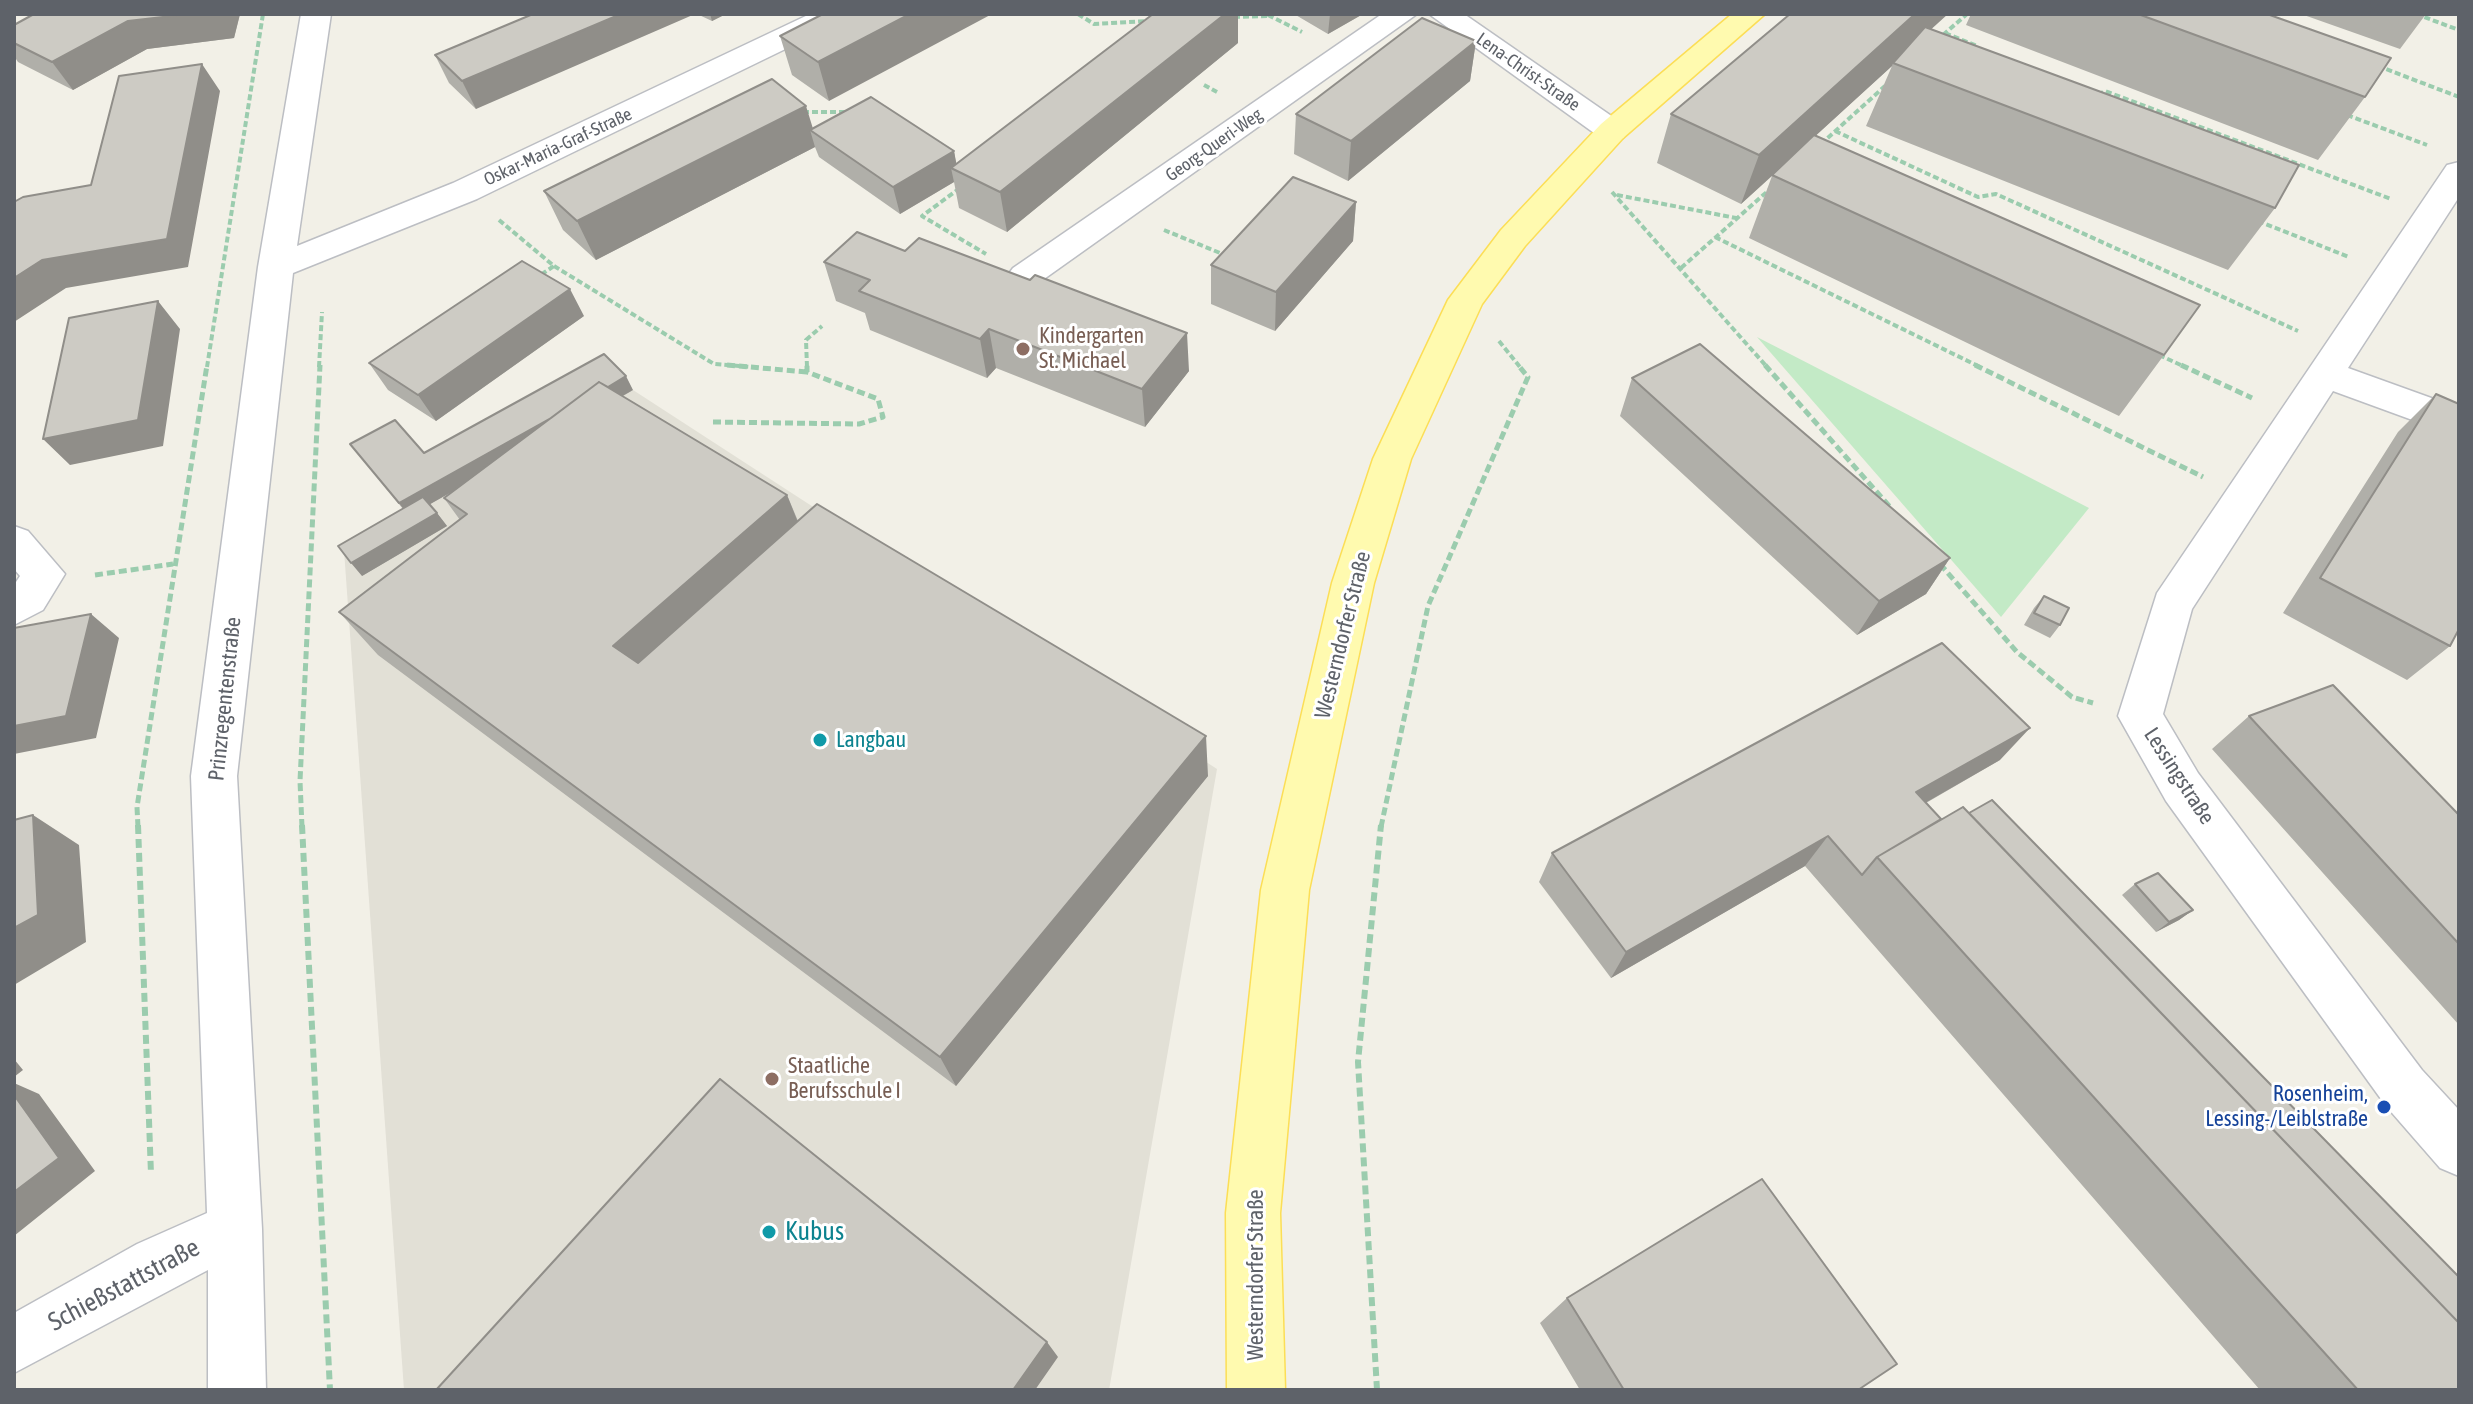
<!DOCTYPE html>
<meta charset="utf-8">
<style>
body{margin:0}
#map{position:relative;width:2473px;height:1404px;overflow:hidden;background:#f2f0e7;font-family:"Asap Condensed",sans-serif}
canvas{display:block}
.frame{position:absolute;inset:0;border:16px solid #5e6269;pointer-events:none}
</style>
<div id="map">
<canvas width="2473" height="1404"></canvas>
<div class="frame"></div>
</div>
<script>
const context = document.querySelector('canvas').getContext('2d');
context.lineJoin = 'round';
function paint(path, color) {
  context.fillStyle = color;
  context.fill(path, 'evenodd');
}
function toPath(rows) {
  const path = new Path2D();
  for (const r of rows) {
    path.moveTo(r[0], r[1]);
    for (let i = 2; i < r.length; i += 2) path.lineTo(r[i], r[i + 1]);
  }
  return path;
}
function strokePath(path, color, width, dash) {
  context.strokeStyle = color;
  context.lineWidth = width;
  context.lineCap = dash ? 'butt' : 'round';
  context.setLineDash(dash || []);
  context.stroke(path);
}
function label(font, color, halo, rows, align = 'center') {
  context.font = font + ' "Asap Condensed",sans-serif';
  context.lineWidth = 6;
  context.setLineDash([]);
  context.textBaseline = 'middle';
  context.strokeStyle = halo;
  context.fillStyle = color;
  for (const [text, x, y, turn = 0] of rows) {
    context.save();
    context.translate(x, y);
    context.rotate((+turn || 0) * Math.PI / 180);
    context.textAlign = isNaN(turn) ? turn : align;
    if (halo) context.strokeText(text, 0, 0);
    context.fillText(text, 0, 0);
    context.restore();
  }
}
paint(toPath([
 [633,390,1217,769,1109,1390,404,1390,344,550]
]), '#e2e0d6');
paint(toPath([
 [1757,337,2089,508,2001,617]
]), '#c3eac6');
const minor = toPath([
 [301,14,331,14,297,246,453,183,810,14,849,14,845,20,477,199,293,273,237,776,262,1229,266,1390,208,1390,208,1270,14,1373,14,1313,137,1244,207,1213,191,776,258,267,301,14],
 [1382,14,1417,14,1037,284,1025,288,1013,284,1007,276,1013,268,1382,14],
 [1429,14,1464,14,1623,124,1628,131,1623,138,1612,141,1601,138,1429,14],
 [2459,162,2459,197,2348,368,2459,408,2459,437,2333,391,2192,609,2163,714,2198,773,2422,1070,2459,1110,2459,1176,2440,1168,2386,1106,2166,801,2118,716,2157,593,2447,165,2459,162],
 [14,526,28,531,65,574,43,610,14,625,14,585,20,576,14,569,14,526]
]);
const major = toPath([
 [1732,14,1765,14,1623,138,1525,246,1482,304,1411,459,1374,583,1309,890,1280,1213,1285,1390,1227,1390,1226,1213,1261,890,1332,583,1373,459,1448,300,1501,230,1601,124,1732,14]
]);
strokePath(minor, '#bcbec3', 3);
strokePath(major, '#fcde56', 3);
strokePath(toPath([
 [1078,14,1094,24,1148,21],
 [2416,14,2459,30],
 [1268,15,1302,32],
 [1234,17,1269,16],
 [1945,33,1977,46],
 [1943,35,1967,14],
 [2378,66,2459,97],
 [1204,85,1217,92],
 [2098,95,2105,91,2391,199],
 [803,112,849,112],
 [2347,115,2427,145],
 [1835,131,1978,197,1996,194,2298,331],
 [1821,144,1885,86],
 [960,188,922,216,986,254],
 [1612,192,1767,367],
 [1617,195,1736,218],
 [499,220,554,266,539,276],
 [2258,221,2349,257],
 [1164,230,1225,255],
 [1715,237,1980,367],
 [554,266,714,364,750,367],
 [1681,268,1769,190],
 [1499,341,1520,367],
 [2159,355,2185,367],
 [207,367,263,14],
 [319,367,322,312],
 [807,367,806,340,822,326]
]), '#9bccae', 4, [6, 3]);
strokePath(toPath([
 [727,365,807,372],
 [1765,365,1891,508],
 [1975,365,2203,477],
 [2181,365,2252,398],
 [713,422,859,424,883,417,878,399,807,372,807,365],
 [1940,564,2017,652,2072,697,2093,703],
 [95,575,173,564],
 [138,827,137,807,207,365],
 [302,827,300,781,320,365],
 [1381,827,1428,606,1528,377,1518,365]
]), '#9bccae', 5, [8, 4]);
strokePath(toPath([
 [138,825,151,1174],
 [302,825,330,1390],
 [1377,1390,1358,1062,1381,825]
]), '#9bccae', 6, [9, 5]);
paint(minor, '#fff');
paint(major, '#fffaaf');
paint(toPath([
 [34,14,240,14,234,38,147,49,73,90,18,62,14,56,14,25],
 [533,14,476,109,449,83,435,55],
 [697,14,726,14,712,21],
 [823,14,829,101,792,75,780,36],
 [1294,14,1363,14,1328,34],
 [1971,14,2267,14,2365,97,2318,160,1966,25],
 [2301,14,2426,14,2400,49],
 [1931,29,2275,208,2228,270,1866,126,1892,66,1816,135,2164,355,2119,416,1749,238,1772,176,1741,204,1657,163,1671,114],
 [1476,41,1470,81,1348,181,1294,154,1296,114],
 [1238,43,1007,232,959,208,954,182,900,214,819,157,815,147,596,260,563,230,544,191,813,128,954,151,956,164],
 [1356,202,1353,241,1275,331,1211,304,1211,265],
 [824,262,1189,371,1145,427,996,368,987,378,870,330,865,313,836,301],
 [584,316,436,421,388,390,369,363],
 [1632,378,1950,558,1926,594,1857,635,1620,416],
 [633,390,623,396,787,495,798,521,1208,776,956,1086,378,655,339,612,460,520,444,498,456,489,430,504,447,526,362,576,403,509,350,444,424,453],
 [2436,394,2450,646,2407,680,2283,613,2398,432],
 [2044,596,2060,625,2050,638,2024,625,2034,608],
 [2249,716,2459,815,2459,1025,2212,749],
 [2000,760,1926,803,2459,1390,2260,1390,1805,866,1611,978,1539,882,1552,853],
 [2135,884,2193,910,2179,920,2156,932,2122,895],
 [1567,1298,1858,1390,1580,1390,1540,1323]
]), '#b0afa9');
paint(toPath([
 [189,14,240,14,234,38,147,49,73,90,52,62,128,21],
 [621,14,695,14,476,109,462,81],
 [710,14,726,14,712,21],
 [910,14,992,14,829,101,818,62],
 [1225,14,1238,14,1238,43,1007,232,1000,192],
 [1330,14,1363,14,1328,34],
 [1915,14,1948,14,1894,63,1893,63,1892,66,1741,204,1759,155],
 [1476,41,1470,81,1348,181,1351,141],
 [202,64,220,91,188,267,66,288,14,322,14,278],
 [806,106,814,132,810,130,815,147,596,260,577,221],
 [954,151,958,172,951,168,954,182,900,214,893,187],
 [1356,202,1353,241,1275,331,1276,292],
 [570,289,584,316,436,421,418,395],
 [158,301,180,329,163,446,70,465,43,439],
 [989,329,996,368,987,378,980,339],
 [1187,333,1189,371,1145,427,1142,389],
 [626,376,633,390,409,516,399,503],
 [787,495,805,540,641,688,613,646],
 [437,513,447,526,362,576,351,563],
 [1950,558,1926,594,1857,635,1879,601],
 [91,614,119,638,96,738,14,754,14,726],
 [2030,728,2000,760,1890,823,1916,792],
 [1206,736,1208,776,956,1086,940,1057],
 [33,815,79,845,86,942,14,985,14,928],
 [1828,836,1805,866,1611,978,1626,952],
 [2193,910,2179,920,2156,932,2169,922],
 [14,1059,23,1070,14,1077],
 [14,1083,39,1094,95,1171,14,1236],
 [1047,1342,1058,1357,1035,1390,1013,1390]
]), '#908e89');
const building = toPath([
 [34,14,189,14,128,21,52,62,14,43,14,25,34,14],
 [533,14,621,14,462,81,435,55,533,14],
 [823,14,910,14,818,62,780,36,823,14],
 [1153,14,1225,14,1000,192,951,168,1153,14],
 [1790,14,1915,14,1759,155,1671,114,1790,14],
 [2138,14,2267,14,2391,58,2365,97,2138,14],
 [1422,18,1476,41,1351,141,1296,114,1422,18],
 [1925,27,2299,165,2275,208,1893,63,1925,27],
 [202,64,167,239,42,260,14,278,14,202,23,197,91,185,119,76,202,64],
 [772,79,806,106,577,221,544,191,772,79],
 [871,97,954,151,893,187,810,130,871,97],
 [1814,135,2200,305,2164,355,1772,175,1814,135],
 [1293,177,1356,202,1276,292,1211,265,1293,177],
 [857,232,905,251,919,238,1030,280,1035,275,1187,333,1142,389,989,329,980,339,859,291,870,280,824,262,857,232],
 [522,261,570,289,418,395,369,363,522,261],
 [158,301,138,420,43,439,69,318,158,301],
 [1700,344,1950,558,1879,601,1632,378,1700,344],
 [604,354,626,376,608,387,599,382,551,418,399,503,350,444,395,420,424,453,604,354],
 [599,382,787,495,613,646,638,663,817,504,1206,736,940,1057,339,612,467,514,444,498,599,382],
 [2436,394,2459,404,2459,629,2450,646,2320,578,2436,394],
 [423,497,437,513,351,563,338,546,423,497],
 [2044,596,2069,608,2060,625,2034,613,2044,596],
 [91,614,66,716,14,726,14,628,91,614],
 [1942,643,2030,728,1916,792,1941,819,1877,857,1862,875,1828,836,1626,952,1552,853,1942,643],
 [2333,685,2459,815,2459,944,2249,716,2333,685],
 [1992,800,2459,1277,2459,1323,1969,813,1992,800],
 [1963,807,2459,1323,2459,1390,2358,1390,1877,857,1963,807],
 [33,815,38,915,14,928,14,820,33,815],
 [2158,873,2193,910,2169,922,2135,884,2158,873],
 [720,1079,1047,1342,1013,1390,436,1390,720,1079],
 [14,1095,59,1158,14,1192,14,1095],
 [1762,1179,1897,1364,1858,1390,1624,1390,1567,1298,1762,1179]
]);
paint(building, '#cdcbc4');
strokePath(building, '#908e89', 2);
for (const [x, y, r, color] of [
 [1023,349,8,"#8d6e63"],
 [820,740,8,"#0f9aa8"],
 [772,1079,8,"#8d6e63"],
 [2384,1107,8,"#1a4fb4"],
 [769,1232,8,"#0f9aa8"]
]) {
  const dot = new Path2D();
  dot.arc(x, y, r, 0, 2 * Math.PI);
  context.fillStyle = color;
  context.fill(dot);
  strokePath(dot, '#fff', 3);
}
label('18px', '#5e6269', '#fff', [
 ["Lena-Christ-Straße",1528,72,35],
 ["Georg-Queri-Weg",1214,145,-35],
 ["Oskar-Maria-Graf-Straße",558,147,-25]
]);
label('22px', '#785e54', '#fff', [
 ["Kindergarten",1039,336],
 ["St. Michael",1039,361],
 ["Staatliche",788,1066],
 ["Berufsschule I",788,1091]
], 'left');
label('22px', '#5e6269', '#fff', [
 ["Westerndorfer Straße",1343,635,-76],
 ["Prinzregentenstraße",225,699,-84],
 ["Lessingstraße",2179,776,57],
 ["Westerndorfer Straße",1256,1275,-90]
]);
label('22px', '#0d838f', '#fff', [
 ["Langbau",836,740]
], 'left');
label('22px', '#164399', '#fff', [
 ["Rosenheim,",2368,1094],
 ["Lessing-/Leiblstraße",2368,1119]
], 'right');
label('26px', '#0d838f', '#fff', [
 ["Kubus",785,1232]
], 'left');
label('26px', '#5e6269', '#fff', [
 ["Schießstattstraße",124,1285,-28]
]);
</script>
